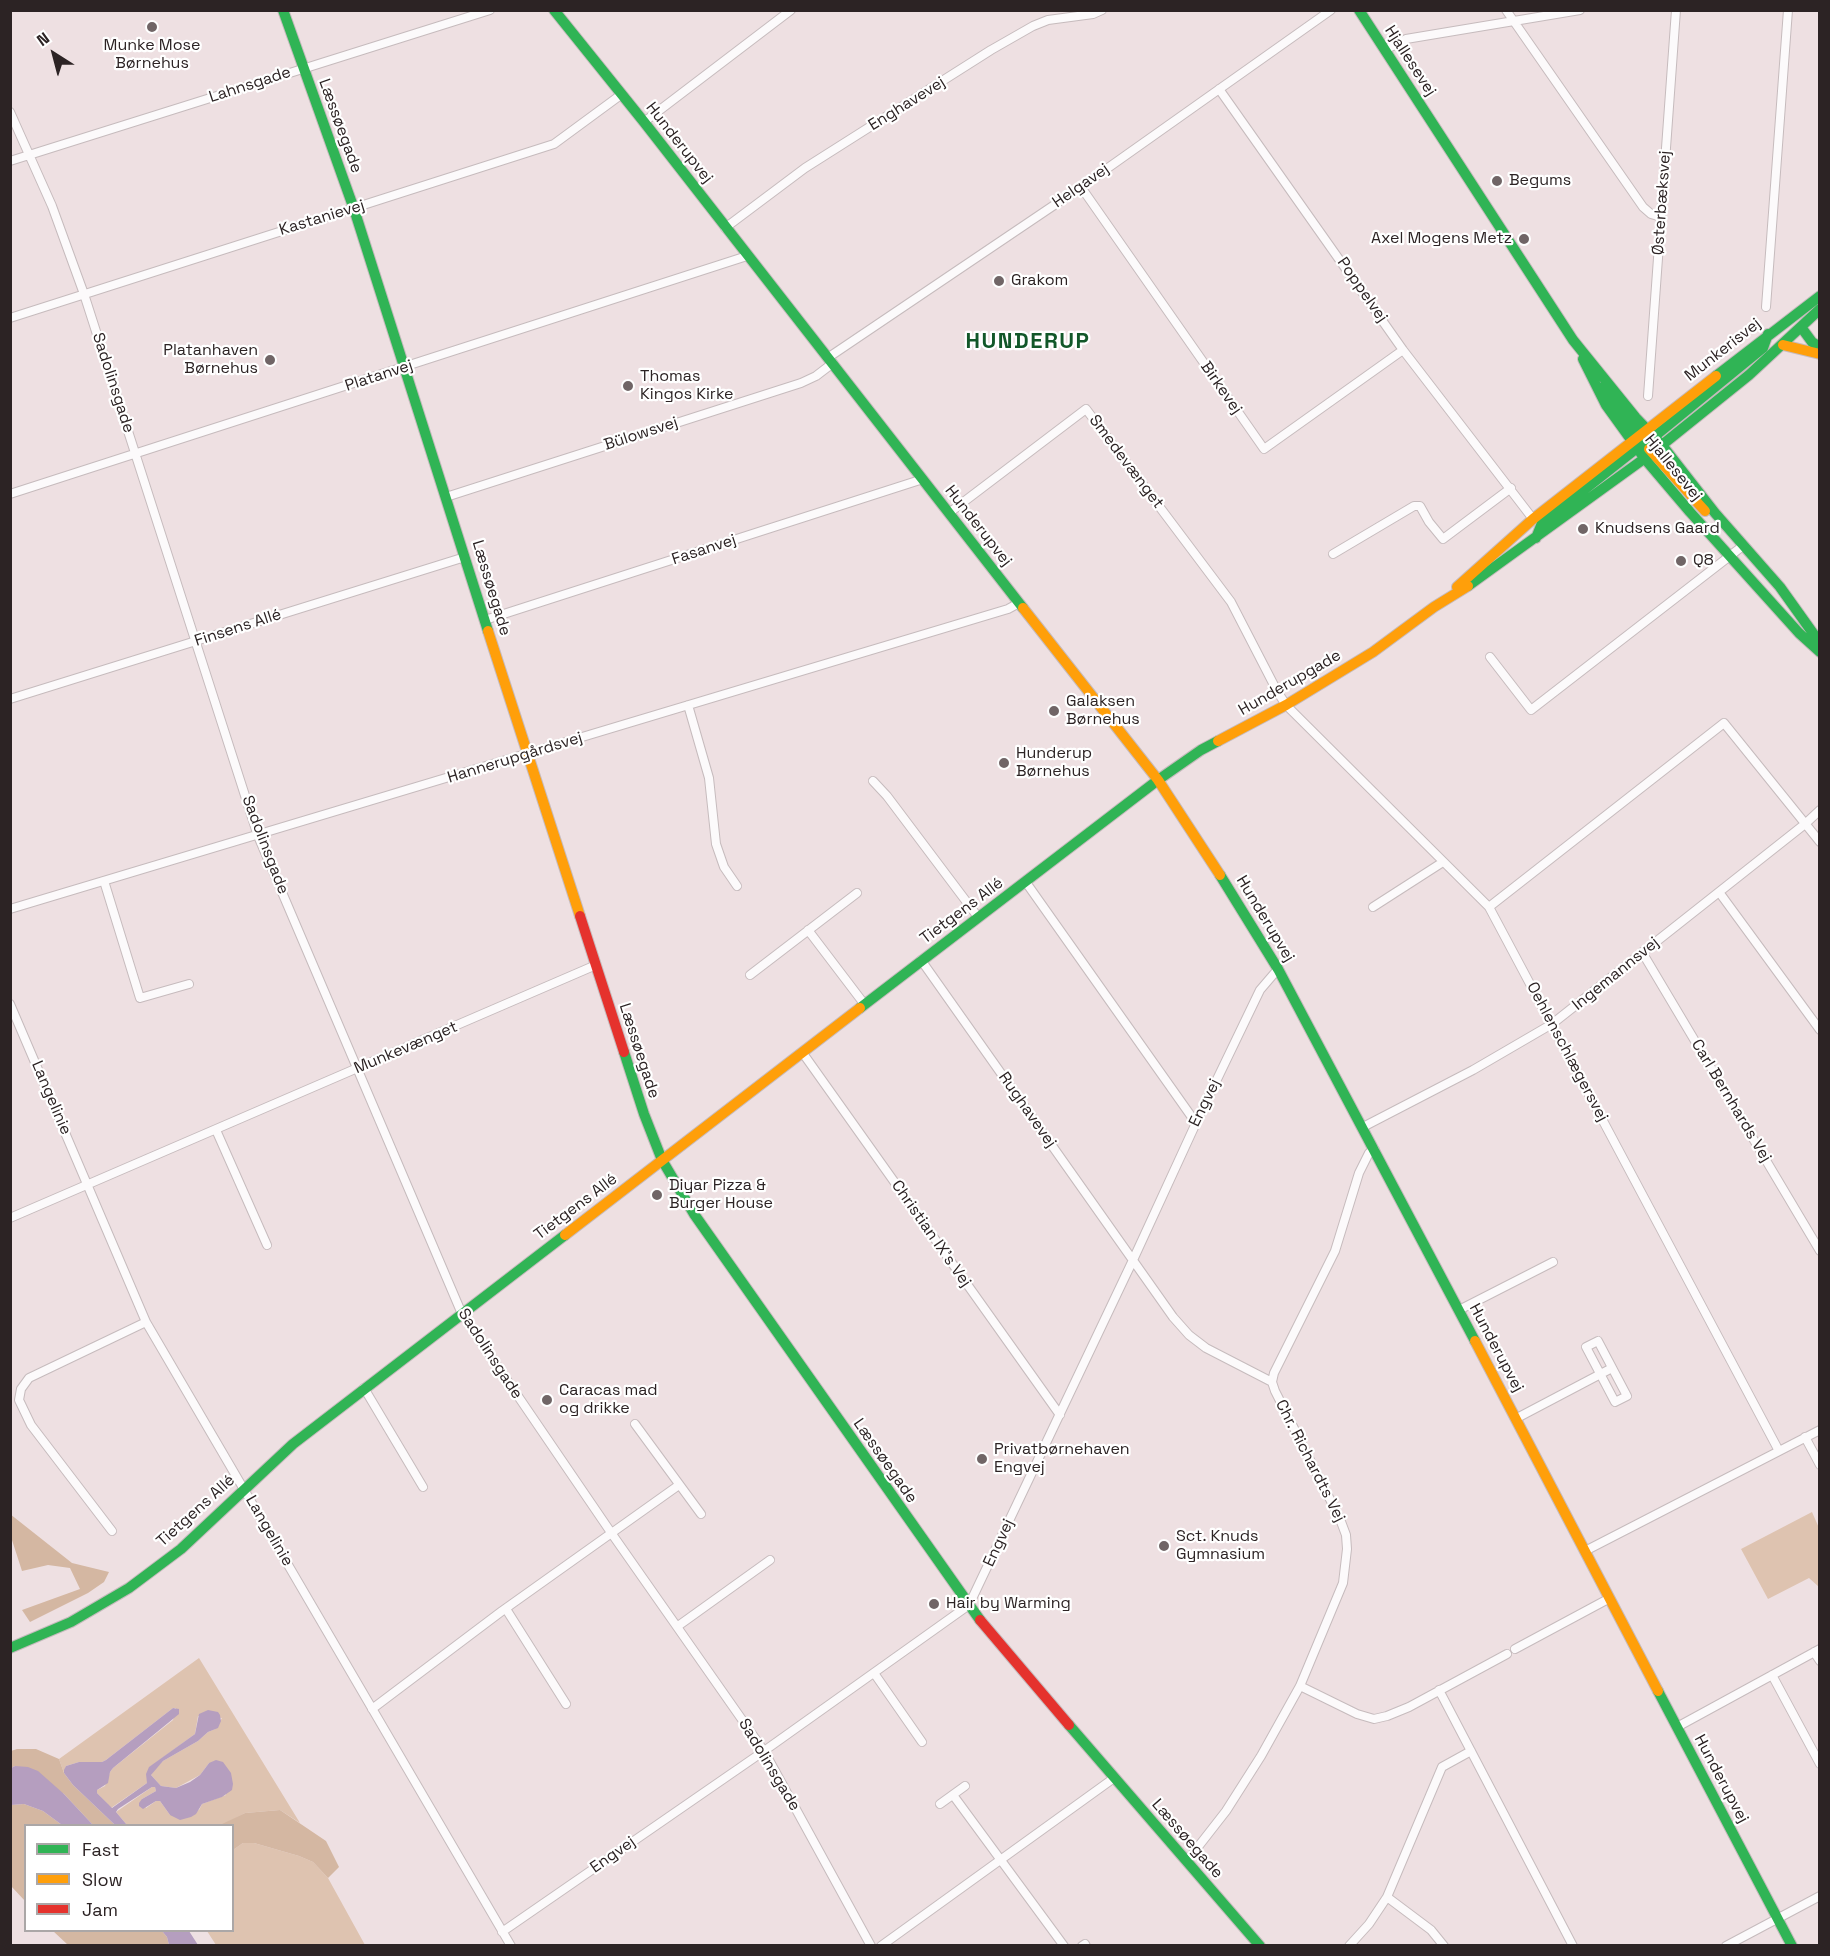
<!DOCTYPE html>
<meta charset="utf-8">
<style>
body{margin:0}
#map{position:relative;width:1830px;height:1956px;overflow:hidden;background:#eee0e2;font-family:"Space Grotesk",sans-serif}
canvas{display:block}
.frame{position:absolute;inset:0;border:12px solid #2c2324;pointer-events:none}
.legend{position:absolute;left:24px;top:1824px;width:210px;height:108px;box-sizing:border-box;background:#fff;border:2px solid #aba7a7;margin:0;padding:8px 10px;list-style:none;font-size:18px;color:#2c2324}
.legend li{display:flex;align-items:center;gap:12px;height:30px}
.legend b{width:30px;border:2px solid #aba7a7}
.north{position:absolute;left:24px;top:24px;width:60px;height:60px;-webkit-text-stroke:4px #fff;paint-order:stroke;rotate:324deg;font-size:16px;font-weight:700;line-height:24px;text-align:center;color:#2c2324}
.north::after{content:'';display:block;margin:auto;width:21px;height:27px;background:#2c2324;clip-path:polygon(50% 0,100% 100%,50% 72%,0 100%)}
</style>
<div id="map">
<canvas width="1830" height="1956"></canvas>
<div class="frame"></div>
<ul class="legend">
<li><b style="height:8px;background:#30b455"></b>Fast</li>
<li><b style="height:8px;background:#ff9f0a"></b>Slow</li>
<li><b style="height:8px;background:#e5322d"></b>Jam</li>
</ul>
<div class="north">N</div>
</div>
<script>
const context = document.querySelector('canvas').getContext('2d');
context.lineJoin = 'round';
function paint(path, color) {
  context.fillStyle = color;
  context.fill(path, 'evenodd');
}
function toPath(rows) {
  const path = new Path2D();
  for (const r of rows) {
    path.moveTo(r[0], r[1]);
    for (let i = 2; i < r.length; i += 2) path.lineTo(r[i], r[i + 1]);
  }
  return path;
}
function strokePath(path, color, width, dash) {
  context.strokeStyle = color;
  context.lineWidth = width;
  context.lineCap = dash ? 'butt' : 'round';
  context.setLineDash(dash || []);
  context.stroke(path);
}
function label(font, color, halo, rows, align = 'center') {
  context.font = font + ' "Space Grotesk",sans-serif';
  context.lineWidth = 4.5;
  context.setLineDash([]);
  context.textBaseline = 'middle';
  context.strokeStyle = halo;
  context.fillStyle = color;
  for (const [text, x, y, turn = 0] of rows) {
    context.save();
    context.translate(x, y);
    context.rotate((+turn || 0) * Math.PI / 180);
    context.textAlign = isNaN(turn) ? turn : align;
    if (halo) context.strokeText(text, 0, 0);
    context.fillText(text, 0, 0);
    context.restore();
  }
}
paint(toPath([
 [1812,1512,1819,1528,1819,1587,1809,1578,1768,1599,1741,1549],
 [199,1658,300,1823,280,1810,245,1813,220,1826,127,1825,116,1812,152,1787,155,1787,156,1791,142,1799,146,1808,156,1801,160,1801,170,1815,199,1810,202,1804,226,1795,209,1763,200,1775,176,1788,161,1786,151,1775,153,1770,163,1761,198,1741,208,1732,215,1729,222,1718,198,1716,195,1734,150,1767,147,1783,111,1808,97,1793,97,1790,105,1786,110,1772,113,1768,173,1720,176,1708,173,1708,106,1760,102,1762,79,1762,66,1766,64,1773,59,1759],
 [243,1843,254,1843,299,1856,313,1862,328,1878,365,1945,216,1945,207,1931,232,1930,233,1850]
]), '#dec3b0');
paint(toPath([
 [10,1514,72,1563,109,1572,104,1582,88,1593,30,1622,22,1610,80,1589,70,1568,48,1565,22,1571,11,1537],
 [17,1749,36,1749,59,1759,64,1773,73,1785,115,1825,93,1825,64,1794,15,1766,11,1768,11,1751],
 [24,1804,43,1811,62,1825,26,1826,25,1901,11,1886,10,1805],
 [280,1810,326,1841,339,1867,328,1878,313,1862,299,1856,254,1843,243,1843,233,1850,232,1826,220,1825,245,1813],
 [53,1931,162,1931,167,1937,169,1945,68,1945]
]), '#d4b7a2');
paint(toPath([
 [173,1708,179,1709,179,1714,113,1768,110,1772,108,1783,97,1790,97,1793,112,1808,147,1783,146,1774,149,1767,195,1734,199,1714,208,1710,218,1712,220,1715,221,1721,218,1728,208,1732,198,1741,163,1761,151,1775,161,1786,176,1788,190,1782,200,1775,209,1763,216,1760,223,1762,231,1773,233,1784,232,1790,222,1797,202,1804,196,1814,191,1817,180,1820,170,1815,160,1801,156,1801,143,1809,139,1806,139,1803,142,1799,156,1791,155,1787,152,1787,118,1809,116,1812,127,1825,115,1825,73,1785,64,1773,64,1770,66,1766,79,1762,102,1762,106,1760],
 [15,1766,28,1767,38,1771,64,1794,93,1825,62,1825,43,1811,24,1804,11,1805,11,1768],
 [162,1931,189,1931,198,1945,169,1945,167,1937]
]), '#b59ebf');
const street = toPath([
 [1506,10,1643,207,1651,214,1661,217],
 [1385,50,1406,39,1580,10],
 [1219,89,1403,350,1533,519],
 [10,112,52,206,84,294,258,836,462,1314,612,1534,764,1751,871,1946],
 [644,122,791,10],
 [10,161,490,10],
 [1081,187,1264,449,1403,350],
 [725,228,805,168,991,50,1033,26,1048,20,1093,14,1102,10],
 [1766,307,1788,10],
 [10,318,554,144,622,94],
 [829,357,1081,187,1331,10],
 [1648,396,1676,10],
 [10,494,747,256],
 [446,497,801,383,816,376,833,363],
 [949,513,1086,409,1231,602,1277,691,1286,705,1489,907,1779,1451],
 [1333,554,1414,506,1420,506,1429,522,1443,539,1511,488],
 [485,620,923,479],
 [1490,657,1531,710,1744,545],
 [10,699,465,557],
 [688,705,709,778,716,844,724,867,737,886],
 [873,781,887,796,978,917],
 [104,881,140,998,189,984],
 [1025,881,1196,1123],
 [1719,892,1820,1030],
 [1373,907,1443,862],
 [1489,907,1724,723,1820,842],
 [10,909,1008,609,1019,603],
 [808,930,865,1005],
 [1642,952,1820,1251],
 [921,960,1173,1317,1189,1335,1206,1348,1272,1382],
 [750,975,857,893],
 [10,1004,146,1322,511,1946],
 [802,1052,1060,1415],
 [1363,1127,1473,1070,1552,1024,1805,824,1820,810],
 [216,1130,267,1245],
 [10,1218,596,965],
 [1459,1310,1553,1262],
 [1598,1341,1627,1396,1615,1402,1586,1347,1598,1341],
 [364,1388,423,1487],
 [1517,1418,1612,1368],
 [635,1424,701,1514],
 [1805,1437,1820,1465],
 [112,1531,31,1425,19,1400,21,1389,29,1378,146,1322],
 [1585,1551,1820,1430],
 [506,1609,566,1704],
 [678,1626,770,1560],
 [1515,1649,1610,1598],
 [1814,1652,1820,1661],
 [874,1673,922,1742],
 [1772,1675,1820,1764],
 [1300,1686,1357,1714,1374,1719,1387,1716,1409,1707,1507,1654],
 [1439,1690,1573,1946],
 [372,1709,502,1611,679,1485],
 [1677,1727,1820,1649],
 [953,1795,1064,1946],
 [940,1804,965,1786],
 [1187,1861,1226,1811,1261,1756,1300,1686,1343,1583,1347,1549,1346,1535,1340,1519,1275,1391,1272,1382,1274,1373,1335,1251,1359,1173,1369,1153,1375,1150],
 [1387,1897,1431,1930,1444,1946],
 [502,1932,764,1751,969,1605,1133,1260,1196,1123,1260,990,1278,969],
 [881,1946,1114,1778],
 [1082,1946,1085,1944,1086,1946],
 [1349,1946,1369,1924,1387,1897,1442,1767,1471,1751],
 [1726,1946,1820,1896]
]);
const fast = toPath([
 [283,10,354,209,488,631],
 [554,10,644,122,1023,608],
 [1359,10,1573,340,1636,418,1662,445,1715,513,1780,587,1820,643],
 [1801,327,1812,342,1820,347],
 [1583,359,1606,405,1645,459,1690,512,1799,633,1820,652],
 [1716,376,1820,296],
 [1603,387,1642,439],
 [1645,459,1645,449,1649,441,1763,348,1768,334],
 [1536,538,1542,523,1642,444],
 [1468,586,1652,453,1749,375,1820,309],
 [1220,875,1278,969,1475,1341],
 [860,1008,1158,780,1201,750,1218,741],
 [624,1052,644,1114,662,1160,694,1214,980,1620],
 [10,1648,71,1622,129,1588,181,1549,293,1444,565,1235],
 [1658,1691,1792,1946],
 [1069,1725,1260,1946]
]);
const slow = toPath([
 [1783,345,1820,354],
 [1649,449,1705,511],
 [1457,587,1533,519,1716,376],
 [1023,608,1158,780,1220,875],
 [488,631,580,916],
 [1218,741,1286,705,1373,652,1434,607,1468,586],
 [565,1235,860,1008],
 [1475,1341,1658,1691]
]);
const jam = toPath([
 [580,916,624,1052],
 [980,1620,1069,1725]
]);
strokePath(street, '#c6bbbd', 10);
strokePath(fast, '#c6bbbd', 12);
strokePath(slow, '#c6bbbd', 12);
strokePath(jam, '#c6bbbd', 12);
strokePath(street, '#fcfafb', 8);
strokePath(fast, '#30b455', 10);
strokePath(slow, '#ff9f0a', 10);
strokePath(jam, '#e5322d', 10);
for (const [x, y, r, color] of [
 [152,27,6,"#706566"],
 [1497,181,6,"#706566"],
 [1524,239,6,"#706566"],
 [999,281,6,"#706566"],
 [270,360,6,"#706566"],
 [628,386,6,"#706566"],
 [1583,529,6,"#706566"],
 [1681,561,6,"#706566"],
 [1054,711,6,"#706566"],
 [1004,763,6,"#706566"],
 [657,1195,6,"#706566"],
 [547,1400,6,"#706566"],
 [982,1459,6,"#706566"],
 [1164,1546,6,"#706566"],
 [934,1604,6,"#706566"]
]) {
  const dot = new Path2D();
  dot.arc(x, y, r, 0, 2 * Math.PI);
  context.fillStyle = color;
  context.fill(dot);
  strokePath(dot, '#fff', 2);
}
label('16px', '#2c2324', '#fff', [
 ["Munke Mose",152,46,"center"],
 ["Børnehus",152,64,"center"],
 ["Begums",1509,181],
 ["Axel Mogens Metz",1512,239,"right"],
 ["Grakom",1011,281],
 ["Platanhaven",258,351,"right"],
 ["Børnehus",258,369,"right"],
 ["Thomas",640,377],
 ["Kingos Kirke",640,395],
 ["Knudsens Gaard",1595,529],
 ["Q8",1693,561],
 ["Galaksen",1066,702],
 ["Børnehus",1066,720],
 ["Hunderup",1016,754],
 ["Børnehus",1016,772],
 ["Diyar Pizza &",669,1186],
 ["Burger House",669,1204],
 ["Caracas mad",559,1391],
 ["og drikke",559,1409],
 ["Privatbørnehaven",994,1450],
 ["Engvej",994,1468],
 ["Sct. Knuds",1176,1537],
 ["Gymnasium",1176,1555],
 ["Hair by Warming",946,1604]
], 'left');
label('16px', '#2c2324', '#fff', [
 ["Hjallesevej",1410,61,57],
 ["Lahnsgade",250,85,-18],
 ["Enghavevej",907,104,-32],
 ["Læssøegade",340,126,70],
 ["Hunderupvej",679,143,52],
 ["Helgavej",1081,186,-35],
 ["Østerbæksvej",1662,203,-86],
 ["Kastanievej",322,218,-17],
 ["Poppelvej",1362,290,55],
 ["Munkerisvej",1723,350,-38],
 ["Platanvej",379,376,-18],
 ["Sadolinsgade",113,383,72],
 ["Birkevej",1221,388,55],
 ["Bülowsvej",641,434,-18],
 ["Smedevænget",1126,462,53],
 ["Hjallesevej",1673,468,51],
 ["Hunderupvej",978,526,52],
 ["Fasanvej",704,550,-18],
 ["Læssøegade",491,588,73],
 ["Finsens Allé",238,628,-18],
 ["Hunderupgade",1290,683,-30],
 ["Hannerupgårdsvej",515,758,-17],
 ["Sadolinsgade",265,845,69],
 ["Tietgens Allé",962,911,-37],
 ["Hunderupvej",1265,919,59],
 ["Ingemannsvej",1616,974,-39],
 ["Munkevænget",406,1048,-23],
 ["Læssøegade",639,1051,72],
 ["Oehlenschlægersvej",1567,1052,62],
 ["Langelinie",51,1098,67],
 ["Carl Bernhards Vej",1731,1101,59],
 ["Engvej",1205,1103,-64],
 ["Rughavevej",1027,1110,55],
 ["Tietgens Allé",576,1207,-37],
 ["Christian IX's Vej",931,1234,55],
 ["Hunderupvej",1496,1348,62],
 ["Sadolinsgade",490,1354,57],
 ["Læssøegade",885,1461,55],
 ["Chr. Richardts Vej",1310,1461,63],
 ["Tietgens Allé",196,1511,-42],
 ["Langelinie",269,1531,60],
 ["Engvej",999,1543,-65],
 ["Sadolinsgade",769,1765,59],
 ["Hunderupvej",1721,1779,62],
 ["Læssøegade",1187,1839,49],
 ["Engvej",613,1855,-35]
]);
context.letterSpacing = '1.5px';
label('bold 22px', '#125729', '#fff', [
 ["HUNDERUP",1028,342]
]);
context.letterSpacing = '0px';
</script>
